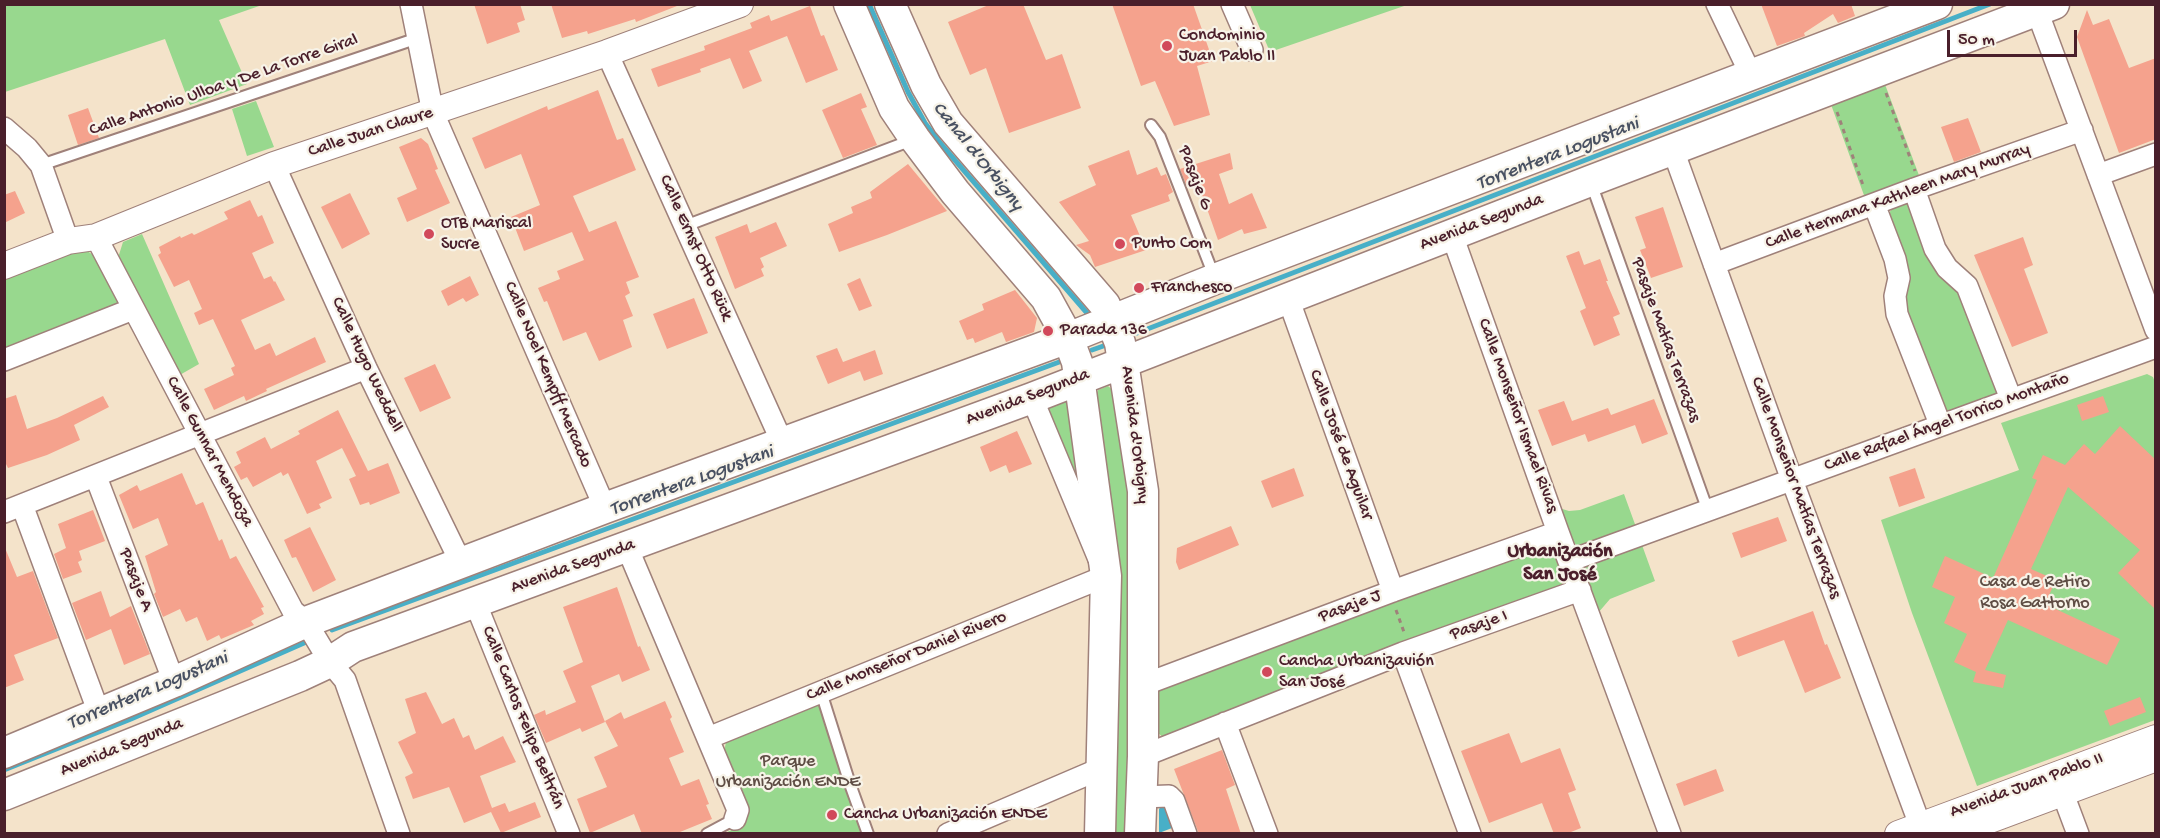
<!DOCTYPE html>
<meta charset="utf-8">
<style>
body{margin:0}
#map{position:relative;width:2160px;height:838px;overflow:hidden;background:#f4e3ca;font-family:"Gochi Hand",sans-serif}
canvas{display:block}
.frame{position:absolute;inset:0;border:6px solid #4a1f2b;pointer-events:none}
.scale{position:absolute;left:1947px;top:30px;width:130px;height:27px;box-sizing:border-box;border:3px solid #4a1f2b;border-top:0;padding-left:8px;font-size:18px;line-height:21px;white-space:nowrap;color:#4a1f2b;-webkit-text-stroke:4px #f7f3e8;paint-order:stroke}
</style>
<div id="map">
<canvas width="2160" height="838"></canvas>
<div class="frame"></div>
<div class="scale">50 m</div>
</div>
<script>
const context = document.querySelector('canvas').getContext('2d');
context.lineJoin = 'round';
function paint(path, color) {
  context.fillStyle = color;
  context.fill(path, 'evenodd');
}
function toPath(rows) {
  const path = new Path2D();
  for (const r of rows) {
    path.moveTo(r[0], r[1]);
    for (let i = 2; i < r.length; i += 2) path.lineTo(r[i], r[i + 1]);
  }
  return path;
}
function strokePath(path, color, width, dash) {
  context.strokeStyle = color;
  context.lineWidth = width;
  context.lineCap = dash ? 'butt' : 'round';
  context.setLineDash(dash || []);
  context.stroke(path);
}
function label(font, color, halo, rows, align = 'center') {
  context.font = font + ' "Gochi Hand",sans-serif';
  context.lineWidth = 4.5;
  context.setLineDash([]);
  context.textBaseline = 'middle';
  context.strokeStyle = halo;
  context.fillStyle = color;
  for (const [text, x, y, turn = 0] of rows) {
    context.save();
    context.translate(x, y);
    context.rotate((+turn || 0) * Math.PI / 180);
    context.textAlign = isNaN(turn) ? turn : align;
    if (halo) context.strokeText(text, 0, 0);
    context.fillText(text, 0, 0);
    context.restore();
  }
}
paint(toPath([
 [4,5,5,4,262,5,219,20,247,84,190,105,165,39,5,92],
 [1250,5,1407,5,1270,52],
 [1883,79,1920,178,1865,198,1829,99],
 [256,101,274,147,247,156,232,109],
 [1910,202,1963,289,1999,391,1996,396,1947,414,1902,306,1888,214,1897,203],
 [142,234,199,364,178,376,117,261,123,242],
 [83,248,96,257,119,300,117,306,5,352,5,277],
 [2147,374,2153,377,2156,385,2155,720,1977,786,1912,613,1881,520,2019,470,2001,423],
 [1108,386,1114,391,1134,489,1128,833,1110,833,1095,398,1098,390],
 [1063,399,1070,405,1084,492,1077,487,1043,406],
 [1624,494,1636,527,1583,546,1576,545,1571,538,1559,508,1569,511,1580,510],
 [1551,545,1558,550,1565,578,1558,590,1164,738,1158,733,1159,688,1393,600],
 [1642,545,1655,581,1610,599,1598,613,1584,575,1585,568,1591,563],
 [819,702,863,833,723,834,738,827,724,752,726,742]
]), '#98d88e');
paint(toPath([
 [1163,804,1172,828,1159,833,1159,809]
]), '#48afc7');
strokePath(toPath([
 [869,4,908,92,925,123,941,144,1087,313],
 [1137,333,1990,4],
 [1092,350,1109,344],
 [332,630,1062,361],
 [4,770,131,719,304,643]
]), '#48afc7', 5);
paint(toPath([
 [474,4,520,4,525,20,517,23,520,32,487,44],
 [551,4,677,4,677,6,636,22,635,19,588,34,587,31,562,38],
 [991,4,1023,4,1046,60,1062,54,1081,108,1009,133,986,68,970,75,948,22],
 [1112,4,1193,4,1213,61,1197,66,1210,115,1174,126,1155,81,1141,86],
 [1761,4,1851,4,1855,16,1838,23,1833,14,1804,33,1805,36,1777,46],
 [810,6,821,36,824,35,838,70,806,83,787,36,749,51,762,81,743,89,730,58,700,69,701,72,658,87,651,69,705,50,704,46,752,28,750,23,769,15,771,21],
 [2087,10,2093,25,2109,19,2129,68,2156,58,2156,139,2119,153,2077,37],
 [598,90,617,140,623,138,636,170,573,196,589,232,616,221,639,277,626,282,630,293,625,296,633,316,623,320,632,347,599,361,586,332,563,341,547,301,544,302,538,288,560,279,557,271,584,260,572,232,524,251,511,217,540,205,521,154,485,169,472,138,547,106,548,110],
 [861,93,867,107,861,109,877,145,843,158,822,110],
 [88,108,99,138,78,145,68,115],
 [1968,118,1981,152,1954,162,1941,127],
 [421,138,428,144,438,169,435,170,450,203,407,222,397,198,417,189,399,147],
 [1129,150,1137,175,1157,167,1161,176,1166,174,1173,192,1168,195,1170,201,1131,215,1146,250,1095,267,1090,255,1076,245,1089,241,1059,202,1096,185,1088,166],
 [1230,153,1233,169,1219,174,1229,204,1252,193,1267,228,1244,234,1242,229,1218,240,1198,183,1187,187,1180,169],
 [908,164,947,211,887,235,839,252,828,224,853,213,851,207,872,198,870,192],
 [15,191,25,213,4,223,4,195],
 [350,193,370,234,342,249,321,207],
 [250,200,258,217,262,215,274,243,252,253,264,279,271,276,274,282,275,281,285,300,241,320,255,350,270,343,276,356,315,337,326,362,266,389,267,391,246,401,244,396,214,410,204,389,234,375,231,368,235,366,213,319,199,325,194,313,202,309,189,280,174,287,158,255,161,253,159,247,180,236,181,238,192,233,194,235,228,219,224,212],
 [1663,207,1683,267,1651,278,1640,250,1646,248,1635,217],
 [776,222,787,246,760,258,764,267,761,269,764,276,735,289,715,237,747,224,750,233],
 [2023,237,2033,265,2024,269,2048,333,2012,347,1974,255],
 [1579,251,1584,265,1600,259,1608,281,1606,281,1620,314,1613,317,1620,335,1594,346,1580,311,1586,308,1566,256],
 [470,276,479,295,466,302,463,298,448,306,441,291],
 [860,278,872,306,859,311,847,284],
 [1015,290,1037,318,1034,332,1006,342,1002,332,975,343,973,338,967,340,959,321,984,310,982,304],
 [694,298,708,333,667,349,653,314],
 [837,348,843,362,875,350,883,374,864,381,860,371,828,384,816,356],
 [435,364,451,398,420,412,404,378],
 [16,395,27,429,57,418,103,396,109,407,74,425,80,440,47,455,8,468,4,460,4,399],
 [2103,396,2109,412,2082,421,2077,405],
 [1654,399,1668,434,1642,444,1635,425,1588,442,1585,434,1552,446,1538,410,1564,401,1572,421,1608,408,1611,415],
 [338,410,368,471,388,463,400,493,370,505,369,502,360,505,349,479,356,476,342,448,316,461,332,498,319,504,321,508,307,514,288,473,283,476,281,472,253,487,247,477,241,480,234,467,241,463,236,452,265,437,271,449,300,434,298,431],
 [2120,426,2156,460,2156,610,2118,573,2140,550,2068,487,2031,569,2056,580,2045,604,2120,639,2107,665,2008,620,1985,670,2006,675,2003,688,1973,682,1976,672,1954,662,1967,634,1944,623,1955,597,1932,587,1945,556,1993,578,2037,480,2032,478,2043,455,2065,465,2084,444,2095,454],
 [1017,431,1032,464,1009,473,1006,465,990,472,980,447],
 [1294,468,1304,496,1272,508,1261,481],
 [1915,468,1925,498,1899,507,1889,477],
 [182,473,196,505,203,502,219,541,222,539,230,559,236,556,264,607,261,608,264,614,251,621,254,625,221,639,219,635,207,641,197,617,186,622,180,609,163,617,154,594,156,592,145,556,168,545,158,518,133,529,119,495,137,485,140,491],
 [93,510,105,541,79,551,82,560,78,562,82,572,63,579,54,554,66,548,58,524],
 [1778,517,1787,541,1741,558,1732,533],
 [1231,526,1239,545,1179,570,1176,562,1177,548],
 [310,527,336,580,313,592,296,557,292,558,284,540],
 [5,548,17,577,33,571,58,638,14,655,24,680,4,688],
 [617,587,638,647,640,646,650,670,622,682,619,674,591,686,605,722,582,732,580,728,546,743,534,715,545,710,546,715,576,702,563,671,583,662,563,607],
 [101,591,110,617,131,606,150,654,124,665,111,629,86,640,72,603],
 [1813,611,1825,645,1827,644,1841,678,1805,693,1784,640,1738,657,1732,641],
 [426,692,442,724,454,718,463,738,469,735,475,750,503,736,516,762,480,776,492,808,505,803,509,812,535,802,541,817,501,833,491,812,464,823,449,787,413,799,405,777,413,773,398,742,416,733,405,699],
 [2140,697,2146,712,2110,726,2104,711],
 [665,701,672,717,670,719,684,752,669,758,681,786,699,779,709,804,706,805,712,819,675,834,642,834,634,814,590,833,577,799,607,787,594,757,618,746,605,721,621,712,624,719],
 [1509,733,1521,763,1560,748,1576,790,1568,793,1581,828,1566,834,1554,834,1542,803,1489,823,1461,751],
 [1222,750,1235,785,1226,789,1241,834,1199,834,1174,769],
 [1716,769,1724,791,1684,806,1676,784]
]), '#f5a28d');
const service = toPath([
 [1151,125,1160,137,1214,276],
 [41,165,418,38],
 [1591,183,1708,511],
 [685,226,912,140],
 [821,692,850,784,868,834],
 [707,834,735,819]
]);
const minor = toPath([
 [411,4,433,113,605,508],
 [1232,4,1252,50],
 [1717,4,1751,75],
 [2037,11,2156,330],
 [607,53,782,442],
 [4,128,27,148,41,165,68,241],
 [1673,150,1792,480,1920,825],
 [274,165,366,368,461,563],
 [2098,175,2156,154],
 [1914,189,1935,249,1947,268,1967,286,2011,399],
 [1874,204,1895,259,1899,278,1895,296,1897,314,1940,424],
 [1452,235,1558,532,1670,834],
 [96,237,293,611,306,622,330,662,345,680,399,834],
 [1714,264,1914,189,2082,130],
 [1288,298,1393,591],
 [4,360,133,309],
 [96,477,174,682],
 [22,505,99,713],
 [4,512,366,368],
 [627,547,738,810,735,819],
 [1569,561,2156,347],
 [475,602,569,834],
 [1403,653,1470,834],
 [1143,685,1393,591,1558,532],
 [1225,723,1267,834],
 [708,738,1106,576,1032,398],
 [1143,756,1403,653,1580,590],
 [2057,778,2078,834],
 [1141,797,1169,796,1174,801,1186,834],
 [948,834,1102,768]
]);
const tertiary = toPath([
 [4,266,68,241,96,237,274,165,607,53,740,4],
 [1898,834,2156,738],
 [1952,834,2156,758]
]);
const secondary = toPath([
 [849,4,894,108,915,139,955,192,1046,298,1068,338,1077,362,1106,576,1100,834],
 [890,4,926,85,948,123,1105,305,1120,343,1143,491,1143,756,1140,834],
 [4,753,174,682,306,622,605,508,1068,338,1215,279,1937,4],
 [4,795,300,676,330,662,353,647,1032,398,1590,181,2054,4]
]);
strokePath(service, '#9f817a', 14);
strokePath(minor, '#9f817a', 24);
strokePath(tertiary, '#9f817a', 28);
strokePath(secondary, '#9f817a', 33);
strokePath(toPath([
 [1886,93,1915,171],
 [1837,112,1864,188],
 [1396,610,1404,632]
]), '#9f817a', 3, [4.5, 4.5]);
strokePath(service, '#fff', 10);
strokePath(minor, '#fff', 21);
strokePath(tertiary, '#fff', 26);
strokePath(secondary, '#fff', 30);
for (const [x, y, r, color] of [
 [1167,46,6,"#d1495b"],
 [429,234,6,"#d1495b"],
 [1120,244,6,"#d1495b"],
 [1139,288,6,"#d1495b"],
 [1048,331,6,"#d1495b"],
 [1267,672,6,"#d1495b"],
 [832,815,6,"#d1495b"]
]) {
  const dot = new Path2D();
  dot.arc(x, y, r, 0, 2 * Math.PI);
  context.fillStyle = color;
  context.fill(dot);
  strokePath(dot, '#f7f3e8', 2);
}
label('18px', '#4a1f2b', '#f7f3e8', [
 ["Condominio",1179,36],
 ["Juan Pablo II",1179,57],
 ["OTB Mariscal",441,224],
 ["Sucre",441,245],
 ["Punto Com",1132,244],
 ["Franchesco",1151,288],
 ["Parada 136",1060,331],
 ["Cancha Urbanizavión",1279,662],
 ["San José",1279,683],
 ["Cancha Urbanización ENDE",844,815]
], 'left');
label('18px', '#4a1f2b', '#f7f3e8', [
 ["Calle Antonio Ulloa y De La Torre Giral",224,86,-19],
 ["Calle Juan Claure",371,133,-18],
 ["Pasaje G",1194,178,69],
 ["Calle Hermana Kathleen Mary Murray",1898,197,-20],
 ["Avenida Segunda",1482,223,-21],
 ["Calle Ernst Otto Rück",695,248,66],
 ["Pasaje Matías Terrazas",1665,340,70],
 ["Calle Hugo Weddell",366,365,65],
 ["Calle Noel Kempff Mercado",547,375,67],
 ["Avenida Segunda",1028,398,-21],
 ["Calle Monseñor Ismael Rivas",1517,416,70],
 ["Calle Rafael Ángel Torrico Montaño",1947,423,-20],
 ["Avenida d'Orbigny",1134,435,83],
 ["Calle José de Aguilar",1340,445,70],
 ["Calle Gunnar Mendoza",209,452,62],
 ["Calle Monseñor Matías Terrazas",1795,488,70],
 ["Avenida Segunda",573,567,-20],
 ["Pasaje A",135,580,69],
 ["Pasaje J",1350,607,-21],
 ["Pasaje I",1479,626,-20],
 ["Calle Monseñor Daniel Rivero",907,657,-22],
 ["Calle Carlos Felipe Beltrán",522,718,68],
 ["Avenida Segunda",122,748,-22],
 ["Avenida Juan Pablo II",2027,786,-20]
]);
label('18px', '#5e4d44', '#f7f3e8', [
 ["Casa de Retiro",2035,583],
 ["Rosa Gattorno",2035,604],
 ["Parque",788,762],
 ["Urbanización ENDE",788,783]
]);
label('italic 20px', '#495162', '#f7f3e8', [
 ["Torrentera Logustani",1558,155,-21],
 ["Canal d'Orbigny",977,157,51],
 ["Torrentera Logustani",692,482,-20],
 ["Torrentera Logustani",148,692,-23]
]);
label('bold 20px', '#4a1f2b', '#f7f3e8', [
 ["Urbanización",1560,553],
 ["San José",1560,576]
]);
</script>
